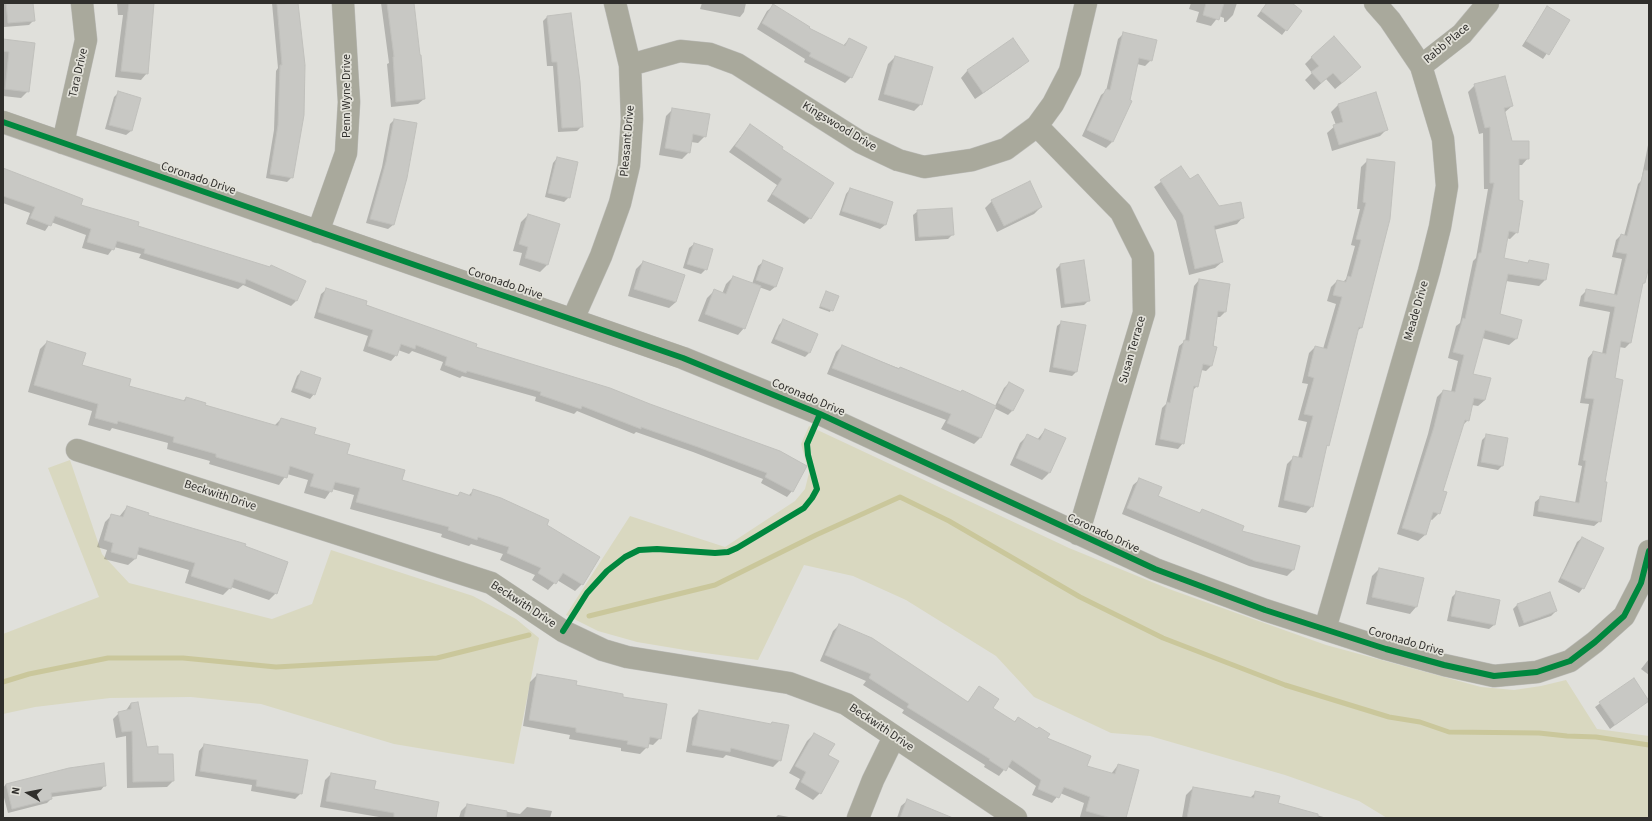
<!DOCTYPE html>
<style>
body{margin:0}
#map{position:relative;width:1652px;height:821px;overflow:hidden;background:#e0e0db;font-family:"Source Sans 3",sans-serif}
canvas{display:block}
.frame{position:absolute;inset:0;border:4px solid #302f2c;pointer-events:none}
.north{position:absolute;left:8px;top:773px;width:40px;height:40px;-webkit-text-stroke:3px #e2e1d9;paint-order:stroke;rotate:280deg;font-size:11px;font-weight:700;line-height:16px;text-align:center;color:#302f2c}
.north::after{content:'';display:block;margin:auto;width:14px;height:18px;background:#302f2c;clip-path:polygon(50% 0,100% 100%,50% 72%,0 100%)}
</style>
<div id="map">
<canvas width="1652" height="821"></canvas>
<div class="frame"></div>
<div class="north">N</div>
</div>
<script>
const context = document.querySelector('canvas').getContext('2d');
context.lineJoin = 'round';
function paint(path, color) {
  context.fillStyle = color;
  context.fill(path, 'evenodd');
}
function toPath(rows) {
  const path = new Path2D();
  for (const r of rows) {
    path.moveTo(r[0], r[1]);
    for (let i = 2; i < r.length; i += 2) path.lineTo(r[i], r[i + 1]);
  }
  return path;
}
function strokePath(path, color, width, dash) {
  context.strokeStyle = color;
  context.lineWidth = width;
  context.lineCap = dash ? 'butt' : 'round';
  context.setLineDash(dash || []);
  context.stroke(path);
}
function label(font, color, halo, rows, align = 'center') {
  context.font = font + ' "Source Sans 3",sans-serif';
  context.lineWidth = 3.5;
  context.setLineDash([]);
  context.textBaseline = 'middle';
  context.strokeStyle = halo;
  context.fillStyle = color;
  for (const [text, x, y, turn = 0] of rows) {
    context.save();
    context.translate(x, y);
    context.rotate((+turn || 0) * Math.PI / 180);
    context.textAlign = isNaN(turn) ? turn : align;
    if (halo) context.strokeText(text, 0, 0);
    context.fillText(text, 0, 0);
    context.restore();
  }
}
paint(toPath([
 [809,426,1069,548,1169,589,1326,645,1481,687,1514,690,1541,686,1566,680,1597,729,1649,736,1649,818,1387,818,1359,801,1285,775,1150,736,1111,733,1034,697,996,656,906,600,853,576,804,565,758,660,697,652,637,642,598,631,566,615,630,516,725,547,795,501,805,489,809,473,801,444],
 [70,460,102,554,129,583,272,619,312,604,331,550,473,596,516,619,539,638,514,764,394,744,261,704,191,697,110,698,35,707,3,714,3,634,99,597,48,468]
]), '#d9d8c0');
paint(toPath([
 [3,3,32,3,34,20,29,25,4,27],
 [117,3,153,3,147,73,141,80,115,77,123,15,118,15],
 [272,3,297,3,292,177,287,182,266,178,274,130,276,71,278,68],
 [381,3,413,3,424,99,418,104,391,107,387,64,389,63],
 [702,3,746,3,744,12,740,17,700,9],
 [1191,3,1237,3,1233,15,1226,22,1224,22,1224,18,1219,16,1211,26,1196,22,1199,12,1189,9],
 [1267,3,1290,3,1301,11,1282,35,1257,16],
 [773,6,808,29,843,46,849,39,851,77,845,83,804,62,805,59,757,29,767,11],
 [1547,7,1569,21,1543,59,1522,46],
 [570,14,582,126,577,131,558,132,553,66,547,66,543,21,547,17],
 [1124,33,1151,60,1145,66,1137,64,1129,100,1131,101,1112,142,1106,148,1082,136,1101,95,1106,91,1118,39],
 [1013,39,1027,61,1021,67,975,99,961,78,967,71],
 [3,40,34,44,28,91,21,98,3,96],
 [895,57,921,104,914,111,878,100,888,64],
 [1312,57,1353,74,1335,89,1326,79,1314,90,1305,80,1312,73,1305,64],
 [1475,85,1512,106,1504,113,1511,142,1528,158,1522,165,1518,165,1517,232,1510,239,1506,238,1503,259,1527,264,1529,261,1545,280,1539,286,1506,281,1499,314,1516,339,1509,345,1482,338,1472,375,1485,400,1478,406,1472,405,1468,420,1462,426,1442,491,1439,513,1432,520,1430,519,1425,535,1418,541,1397,534,1428,434,1437,397,1443,391,1451,392,1458,361,1448,358,1456,326,1460,323,1473,261,1476,258,1488,189,1484,189,1483,133,1479,134,1468,92],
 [119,92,140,99,131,131,126,135,105,129,114,97],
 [1376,93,1387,129,1380,136,1332,151,1327,133,1336,125,1331,112,1338,105],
 [673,109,705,136,698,143,691,142,689,152,682,159,659,155,666,116],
 [394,120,406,177,393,225,388,229,366,223,382,167,390,124],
 [750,125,780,149,832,183,810,218,804,224,767,201,777,185,729,152],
 [1649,140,1649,262,1644,283,1641,286,1630,343,1625,348,1619,347,1613,379,1600,521,1594,526,1533,516,1535,502,1541,497,1575,503,1582,466,1578,465,1589,404,1580,403,1588,358,1593,352,1602,354,1610,312,1579,306,1581,296,1587,290,1614,295,1622,259,1612,257,1616,240,1621,235,1624,236,1638,184,1641,181],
 [557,158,569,197,564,202,545,197,553,163],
 [1368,160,1389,219,1361,328,1357,331,1328,445,1325,448,1312,506,1306,513,1278,507,1287,464,1294,457,1298,458,1307,422,1298,420,1308,384,1302,383,1309,353,1315,347,1323,349,1336,304,1327,301,1331,287,1337,281,1343,282,1346,279,1355,246,1351,245,1360,209,1357,209,1361,167],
 [1181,167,1190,181,1218,207,1243,217,1237,224,1214,230,1222,262,1215,268,1189,275,1176,221,1154,187],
 [3,169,80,206,137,226,304,282,296,301,291,306,243,285,238,289,139,258,141,254,114,247,108,255,82,248,86,235,51,222,45,231,26,224,30,213,3,203],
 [850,189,892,203,885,225,880,229,839,215,846,194],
 [992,201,1041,207,1034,214,997,232,985,208],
 [918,211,953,234,948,239,915,241,913,215],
 [528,215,547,265,540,272,519,265,522,253,513,251,521,222],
 [694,244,706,269,701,274,683,268,689,248],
 [1083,261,1089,300,1084,305,1061,308,1056,269,1060,265],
 [643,262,676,302,669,308,628,296,636,269],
 [763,262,782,268,775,287,770,291,759,287,744,328,738,335,698,321,707,298,714,291,722,294,726,284,733,277,752,284,758,266],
 [1199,280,1229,285,1225,312,1220,317,1217,317,1211,366,1206,371,1201,370,1197,386,1192,391,1183,443,1178,449,1155,445,1162,408,1166,404,1179,346,1185,341,1194,286],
 [327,289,474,348,650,405,780,452,792,491,787,497,761,483,763,479,693,452,636,432,634,434,577,411,574,414,535,401,536,397,462,376,460,378,440,370,443,362,412,351,409,354,398,350,396,355,391,361,363,351,368,336,314,318,321,294],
 [826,292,837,296,830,312,819,308],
 [783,321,809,353,805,357,771,343,779,325],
 [1062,322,1077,371,1072,376,1049,372,1057,326],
 [47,342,81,365,127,387,182,402,186,398,204,405,274,426,281,419,313,434,346,454,401,481,457,496,460,493,468,496,474,490,546,526,582,584,575,591,557,580,548,590,532,580,535,575,500,560,503,554,471,544,469,546,441,537,442,534,350,509,354,495,332,489,325,499,304,493,308,480,287,474,279,485,209,464,210,461,167,449,168,443,112,428,110,431,88,425,92,411,28,392,40,349],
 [842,346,995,406,1004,388,1009,383,1023,390,1012,411,1008,415,994,408,980,438,974,444,941,429,946,420,827,374,836,352],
 [301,372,314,394,310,399,291,392,297,376],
 [1045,430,1049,473,1042,480,1010,465,1020,443,1027,436,1037,440],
 [1487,435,1502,466,1498,470,1477,466,1482,440],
 [1140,479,1156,497,1199,514,1202,510,1241,532,1299,546,1293,570,1287,576,1249,566,1122,514,1133,485],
 [127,507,147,516,244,547,276,593,269,600,231,587,223,595,185,583,189,570,136,554,135,559,128,565,104,559,107,550,97,547,105,522,112,515,119,517],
 [1582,538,1583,588,1579,593,1558,582,1577,542],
 [1379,569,1416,607,1410,614,1366,604,1372,576],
 [1456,593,1494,625,1489,629,1447,621,1452,597],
 [1517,605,1556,611,1551,616,1519,627,1513,609],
 [839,625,967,703,979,688,992,708,1014,722,1018,718,1085,766,1111,774,1118,765,1125,818,1084,818,1080,817,1084,803,1060,793,1052,803,1032,795,1036,786,1007,766,999,776,984,767,985,765,902,713,904,710,863,685,866,681,820,661,833,631],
 [1649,659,1649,675,1641,669],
 [537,675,622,697,660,738,653,745,648,744,647,747,640,754,621,751,621,748,569,739,570,735,523,726,530,682],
 [1634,679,1648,700,1610,729,1595,707],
 [131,703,146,748,157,755,173,781,167,787,127,788,126,736,116,738,113,719,119,713,125,712],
 [699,711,770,725,772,723,780,760,773,767,726,755,723,758,686,752,692,718],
 [814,734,820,793,813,800,795,789,800,779,789,773,807,741],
 [204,745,301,793,295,799,251,791,252,785,195,776,199,751],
 [331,774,373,790,419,798,435,818,385,818,320,807,325,780],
 [6,784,105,785,101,790,51,797,51,799,47,803,8,813,3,794,3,788],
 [1193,788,1250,798,1256,792,1277,804,1327,818,1182,818,1186,795],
 [908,800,938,818,897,818,901,806],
 [467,805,520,814,527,807,552,811,550,818,459,818,461,811],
 [778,815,794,818,775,818]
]), '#0003');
strokePath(toPath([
 [589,616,715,585,816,535,900,497,949,521,1080,597,1163,638,1285,685,1389,717,1420,722,1449,732,1539,733,1567,736,1596,737,1649,745],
 [3,682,29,674,108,658,183,658,276,667,437,658,529,635]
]), '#cac79b', 5);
const building = toPath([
 [6,3,33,3,35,21,8,23,6,3],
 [129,3,154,3,148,74,121,71,129,3],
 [298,3,305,65,304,115,293,178,270,174,278,125,280,65,282,65,277,4,298,3],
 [387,3,414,3,420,55,421,55,425,99,396,102,393,57,394,57,387,3],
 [1206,3,1224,3,1219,20,1203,15,1206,3],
 [1267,3,1292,3,1302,11,1287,31,1261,11,1267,3],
 [773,4,810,27,809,28,845,46,849,38,867,47,852,78,809,56,811,53,762,23,773,4],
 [1547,6,1570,20,1549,55,1526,41,1547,6],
 [571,13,580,82,583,127,562,128,557,62,552,62,547,16,571,13],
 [1123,32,1157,40,1152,61,1139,58,1130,100,1132,101,1113,142,1087,130,1106,89,1110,90,1123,32],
 [1334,36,1361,67,1342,83,1333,73,1321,83,1311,72,1319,66,1311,57,1334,36],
 [1013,38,1029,61,983,93,967,70,1013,38],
 [3,39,35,43,29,92,5,89,9,52,3,51,3,39],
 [895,56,933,67,922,105,884,94,895,56],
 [1505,76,1513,106,1504,108,1512,141,1529,141,1529,159,1519,159,1519,200,1523,201,1518,233,1509,231,1504,258,1528,263,1529,260,1549,264,1546,280,1508,274,1500,314,1522,320,1517,339,1485,330,1473,374,1491,378,1485,400,1474,398,1469,421,1465,420,1443,491,1447,492,1440,514,1433,512,1426,535,1402,528,1434,427,1443,390,1455,392,1464,355,1453,352,1463,318,1465,319,1479,253,1481,253,1494,183,1490,183,1490,127,1485,128,1474,84,1505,76],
 [118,91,141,98,132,131,109,125,118,91],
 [1376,92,1388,130,1339,145,1333,125,1343,122,1338,104,1376,92],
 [672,108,710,114,706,137,693,134,690,153,665,148,672,108],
 [394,119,417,123,407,178,394,225,370,219,386,162,394,119],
 [750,124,783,147,782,149,834,183,811,219,772,194,782,179,735,146,750,124],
 [557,157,578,162,570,198,548,193,557,157],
 [1367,159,1395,162,1390,219,1362,328,1359,327,1329,446,1327,445,1313,507,1284,500,1293,456,1302,458,1313,416,1304,414,1314,378,1308,376,1315,346,1327,349,1342,297,1333,295,1337,280,1346,282,1348,276,1351,277,1361,240,1356,239,1366,203,1363,202,1367,159],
 [1181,166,1190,179,1198,174,1219,206,1241,202,1244,218,1214,226,1223,262,1195,269,1183,215,1160,180,1181,166],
 [3,168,83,199,81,205,139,222,138,226,270,267,271,265,306,281,297,301,246,279,245,284,144,253,145,249,117,241,114,250,87,242,91,229,55,216,51,226,30,218,35,207,3,196,3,168],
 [1644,170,1649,171,1649,266,1645,283,1643,283,1631,343,1621,341,1615,378,1623,380,1605,482,1607,482,1601,522,1538,511,1540,496,1579,503,1586,461,1583,460,1594,399,1585,398,1593,351,1606,354,1615,307,1584,301,1586,289,1617,295,1627,254,1616,252,1621,234,1627,236,1644,170],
 [1030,181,1042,207,1004,226,991,200,1030,181],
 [850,188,893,202,886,225,842,211,850,188],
 [952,208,954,235,919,237,917,210,952,208],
 [528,214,560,224,548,265,525,258,528,247,519,244,528,214],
 [694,243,713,249,707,270,687,264,694,243],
 [763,260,783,268,776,287,756,280,763,260],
 [1084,260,1090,301,1065,304,1060,264,1084,260],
 [643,261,685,275,676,302,634,289,643,261],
 [733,276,761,286,745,329,705,314,714,289,726,294,733,276],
 [1199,279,1230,284,1226,312,1218,311,1213,346,1217,347,1212,366,1203,364,1198,387,1194,386,1184,444,1160,439,1167,402,1170,403,1184,340,1189,341,1199,279],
 [326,288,367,301,366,305,477,344,476,347,610,388,650,404,780,451,807,466,793,492,765,477,767,473,698,447,641,427,641,429,582,406,581,409,540,395,541,392,467,371,466,373,445,365,447,357,416,345,415,349,401,344,397,356,368,346,373,330,318,312,326,288],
 [826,291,839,296,833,311,820,306,826,291],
 [783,319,818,334,810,353,775,339,783,319],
 [1061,321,1086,325,1077,372,1053,367,1061,321],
 [47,341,86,353,82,365,131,379,129,386,185,401,186,397,206,403,205,405,278,426,281,418,316,428,314,434,350,444,347,454,405,470,402,480,458,496,460,492,471,496,473,489,501,498,549,520,547,525,600,557,583,585,563,573,556,584,538,573,541,568,507,553,509,547,478,537,477,540,448,530,449,527,356,502,360,488,335,482,332,492,310,486,314,474,290,466,287,478,216,457,216,454,173,442,174,437,118,421,117,424,95,418,98,404,34,385,47,341],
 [842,345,899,369,900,367,961,392,962,390,996,406,981,438,947,423,951,414,832,368,842,345],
 [301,371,321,378,315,395,295,388,301,371],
 [1009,382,1024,390,1013,411,998,403,1009,382],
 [1045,429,1066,438,1050,473,1016,458,1027,434,1040,440,1045,429],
 [1486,434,1508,438,1503,466,1481,462,1486,434],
 [1139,478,1162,487,1158,496,1200,513,1202,509,1244,526,1242,531,1300,546,1294,570,1255,561,1127,508,1139,478],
 [127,506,149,513,148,515,246,544,245,546,288,562,277,594,234,579,231,589,191,576,195,563,139,547,136,559,111,552,113,543,104,540,111,514,123,517,127,506],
 [1582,537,1604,548,1584,589,1561,578,1582,537],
 [1379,568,1424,578,1417,607,1372,597,1379,568],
 [1456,591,1500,600,1495,625,1451,616,1456,591],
 [1550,592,1557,611,1524,623,1517,604,1550,592],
 [839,624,872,638,968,702,979,686,999,699,993,708,1015,722,1018,717,1037,729,1039,727,1050,734,1047,738,1091,756,1087,766,1115,774,1118,764,1139,770,1126,818,1111,818,1086,811,1090,797,1064,787,1059,798,1038,789,1041,780,1012,760,1006,771,989,760,990,759,907,707,909,704,869,678,871,674,825,655,839,624],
 [537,674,577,681,576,685,623,694,623,697,667,704,661,739,650,737,648,748,627,744,628,741,576,732,576,728,529,720,537,674],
 [1634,678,1649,701,1615,725,1599,702,1634,678],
 [138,702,147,747,158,746,158,754,173,754,174,781,133,782,132,731,122,732,118,712,131,709,131,703,138,702],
 [699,710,771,724,772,722,789,725,781,761,731,748,730,752,692,745,699,710],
 [814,733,835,744,828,755,839,761,821,794,801,782,806,772,795,766,814,733],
 [204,744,308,760,302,794,256,786,257,780,200,771,204,744],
 [104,763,106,786,51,793,52,799,12,809,6,784,69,768,104,763],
 [331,773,376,781,374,789,439,802,436,818,394,818,394,813,326,801,331,773],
 [1193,787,1254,798,1255,791,1280,796,1278,803,1318,814,1318,818,1187,818,1193,787],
 [907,799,953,818,900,818,907,799],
 [467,804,507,811,506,818,464,818,467,804]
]);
paint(building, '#c8c8c4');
strokePath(building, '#c0c0bc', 1);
const minor = toPath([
 [630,65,680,51,710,54,737,64,860,142,898,160,924,167,972,160,1006,149,1037,126,1053,104,1070,71,1086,3],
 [1421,66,1462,34,1488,3],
 [3,122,683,358,820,414,1155,569,1265,610,1386,649,1444,665,1494,676,1537,672,1570,661,1595,642,1624,616,1641,583,1649,551],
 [1037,126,1121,212,1143,256,1144,313,1078,534],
 [63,143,86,40,82,3],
 [318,232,346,153,349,102,343,3],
 [573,319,601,256,620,203,629,165,632,119,630,65,615,3],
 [77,450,491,583,563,631,603,650,627,657,789,683,846,704,1016,818],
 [1325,629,1429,271,1440,227,1447,186,1443,139,1421,66,1390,20,1375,3],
 [858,818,873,780,894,737]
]);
strokePath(minor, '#bcbcb9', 23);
strokePath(minor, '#a9a99c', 22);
strokePath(toPath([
 [3,122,683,358,820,414,1155,569,1265,610,1386,649,1444,665,1494,676,1537,672,1570,661,1595,642,1624,616,1641,583,1649,551],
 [563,631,587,593,607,571,625,557,639,550,657,549,715,553,728,552,737,548,804,508,812,498,817,489,808,455,807,444,820,414]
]), '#00873e', 6);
label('12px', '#302f2c', '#e2e1d9', [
 ["Rabb Place",1447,44,-40],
 ["Tara Drive",79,73,-77],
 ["Penn Wyne Drive",347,96,-90],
 ["Kingswood Drive",839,127,31],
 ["Pleasant Drive",628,141,-85],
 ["Coronado Drive",198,179,19],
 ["Coronado Drive",505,284,19],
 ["Meade Drive",1417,311,-74],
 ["Susan Terrace",1133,350,-74],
 ["Coronado Drive",808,398,23],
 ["Beckwith Drive",220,496,18],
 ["Coronado Drive",1103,534,25],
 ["Beckwith Drive",523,605,33],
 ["Coronado Drive",1406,642,16],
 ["Beckwith Drive",881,728,34]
]);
</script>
